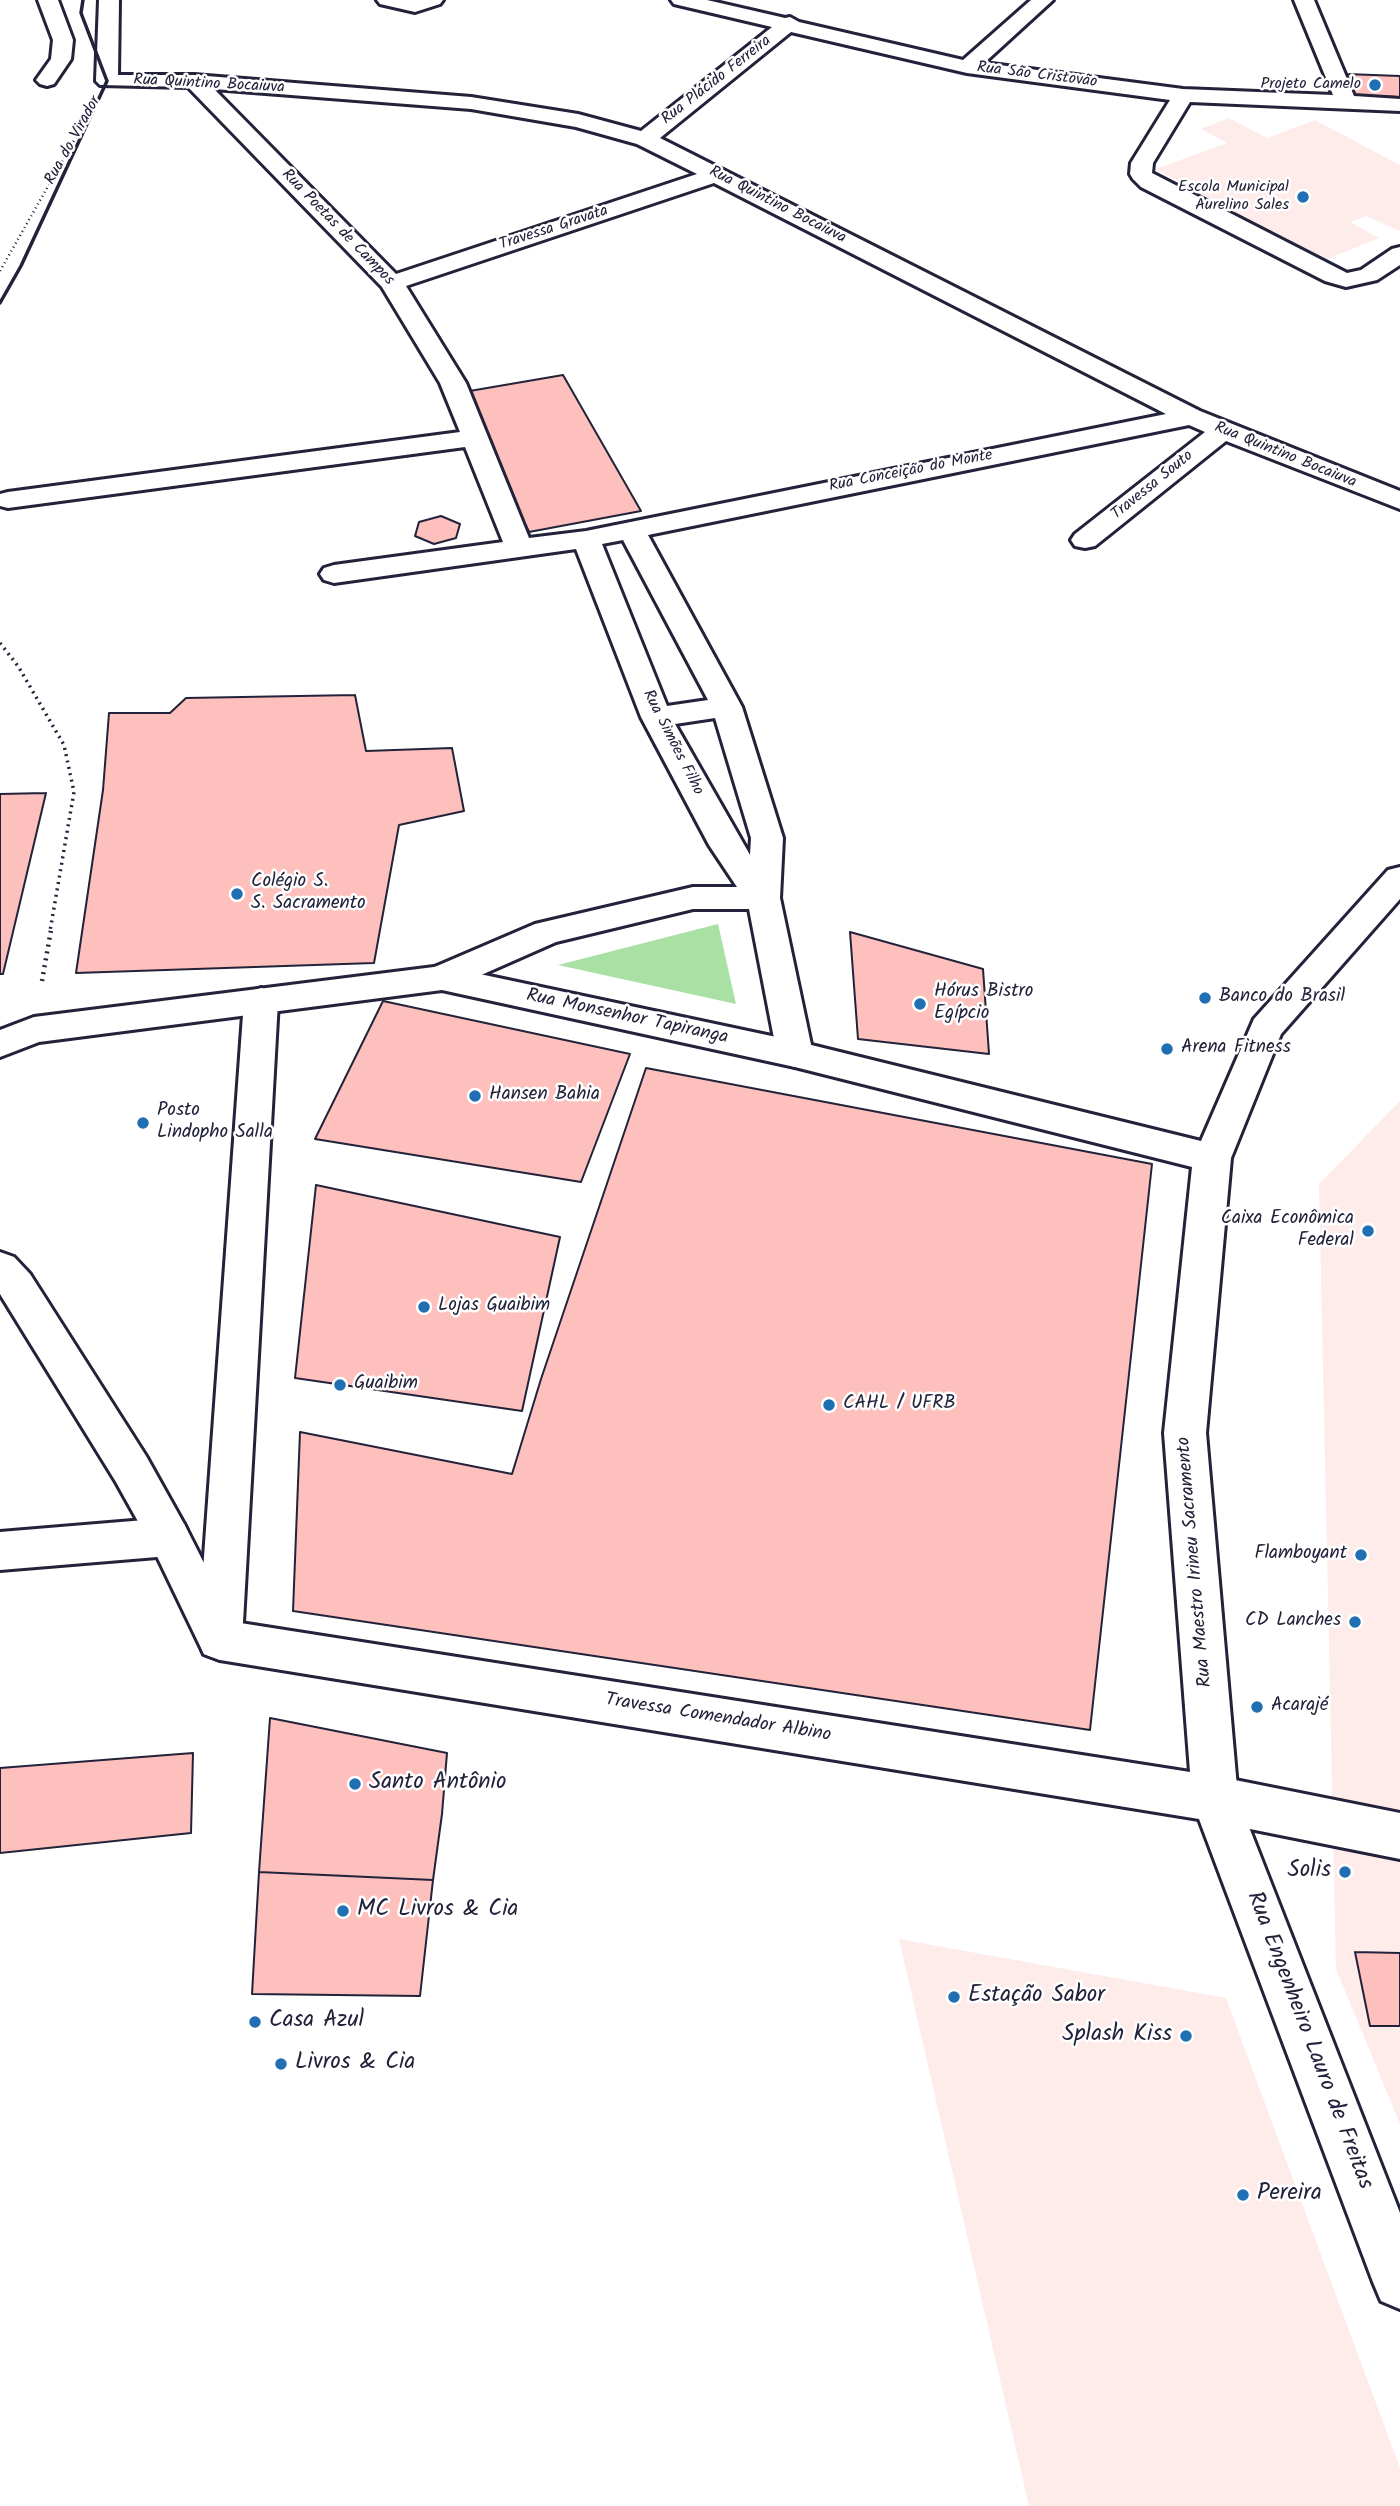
<!DOCTYPE html>
<meta charset="utf-8">
<style>
body{margin:0}
canvas{display:block;background:#fff}
</style>
<canvas width="1400" height="2506"></canvas>
<script>
const context = document.querySelector('canvas').getContext('2d');
context.lineJoin = 'round';
function paint(path, color) {
  context.fillStyle = color;
  context.fill(path, 'evenodd');
}
function toPath(rows) {
  const path = new Path2D();
  for (const r of rows) {
    path.moveTo(r[0], r[1]);
    for (let i = 2; i < r.length; i += 2) path.lineTo(r[i], r[i + 1]);
  }
  return path;
}
function strokePath(path, color, width, dash) {
  context.strokeStyle = color;
  context.lineWidth = width;
  context.lineCap = dash ? 'butt' : 'round';
  context.setLineDash(dash || []);
  context.stroke(path);
}
function label(font, color, halo, rows, align = 'center') {
  context.font = font + ' Kalam,sans-serif';
  context.lineWidth = 5;
  context.setLineDash([]);
  context.textBaseline = 'middle';
  context.strokeStyle = halo;
  context.fillStyle = color;
  for (const [text, x, y, turn = 0] of rows) {
    context.save();
    context.translate(x, y);
    context.rotate((+turn || 0) * Math.PI / 180);
    context.textAlign = isNaN(turn) ? turn : align;
    if (halo) context.strokeText(text, 0, 0);
    context.fillText(text, 0, 0);
    context.restore();
  }
}
paint(toPath([
 [1229,118,1267,138,1315,120,1400,165,1400,231,1366,216,1350,222,1379,238,1323,261,1156,169,1227,143,1201,129],
 [1400,1101,1400,2124,1336,1969,1319,1184],
 [899,1939,1226,1998,1400,2468,1400,2506,1029,2506]
]), '#feeceb');
paint(toPath([
 [718,924,736,1004,558,965]
]), '#a9e0a3');
const building = toPath([
 [1346,74,1400,76,1400,97,1353,95,1346,74],
 [563,375,641,511,529,532,458,393,563,375],
 [441,516,460,524,456,538,434,544,415,536,419,522,441,516],
 [355,695,366,751,452,748,464,811,399,825,374,963,76,973,103,790,109,713,170,713,186,698,355,695],
 [46,793,3,974,0,974,0,794,46,793],
 [850,932,983,969,989,1054,858,1039,850,932],
 [383,1001,630,1054,581,1182,315,1139,383,1001],
 [646,1068,1152,1164,1090,1730,293,1611,300,1432,512,1474,541,1379,646,1068],
 [316,1185,560,1237,522,1411,295,1378,316,1185],
 [270,1718,447,1753,442,1814,433,1880,259,1872,270,1718],
 [193,1753,191,1833,0,1853,0,1768,193,1753],
 [259,1872,433,1880,420,1996,252,1994,259,1872],
 [1355,1952,1400,1953,1400,2026,1370,2026,1355,1952]
]);
paint(building, '#fdc0bc');
strokePath(building, '#22223b', 2);
const minor = toPath([
 [38,0,58,0,73,40,71,59,54,84,47,86,40,84,36,80,51,59,53,40,38,0],
 [99,0,119,0,118,75,194,75,471,97,578,114,641,131,772,27,674,4,671,0,707,0,785,18,790,17,799,22,963,60,1031,0,1053,0,984,63,1183,89,1333,95,1294,0,1314,0,1354,96,1400,99,1400,111,1190,102,1153,163,1152,173,1347,273,1361,270,1392,249,1400,247,1400,265,1377,280,1346,287,1325,281,1141,187,1133,179,1130,174,1131,163,1170,100,967,73,791,32,660,138,1200,411,1400,491,1400,509,1226,441,1095,546,1085,548,1075,546,1071,540,1075,534,1205,432,1189,425,648,535,742,707,783,838,780,898,813,1054,808,1063,795,1067,782,1063,777,1054,749,909,693,909,556,942,454,987,442,990,430,987,425,978,430,969,535,924,693,887,737,887,709,845,641,717,576,549,334,583,324,580,320,574,324,568,334,565,503,542,465,447,8,508,0,506,0,494,8,492,460,432,440,383,382,287,188,87,100,85,96,81,99,0],
 [214,89,471,109,576,127,637,144,697,174,396,274,214,89],
 [714,183,1166,414,586,531,529,538,466,383,406,286,714,183],
 [623,540,708,700,667,706,602,544,623,540],
 [715,718,751,838,750,855,675,724,715,718],
 [377,0,443,0,440,4,415,12,380,4,377,0],
 [261,988,273,992,278,1001,242,1640,236,1654,220,1660,204,1654,198,1640,244,1001,249,992,261,988],
 [169,1518,184,1524,190,1537,184,1550,169,1556,0,1570,0,1532,169,1518],
 [1215,1776,1400,1813,1400,1859,1215,1822,1199,1815,1192,1799,1199,1783,1215,1776]
]);
const major = toPath([
 [1400,867,1400,899,1281,1034,1231,1158,1206,1433,1238,1799,1400,2213,1400,2309,1381,2301,1373,2282,1199,1819,220,1660,204,1654,154,1550,116,1482,0,1294,0,1252,14,1257,30,1274,146,1456,184,1524,234,1622,1190,1772,1164,1433,1192,1167,795,1067,442,990,39,1042,0,1057,0,1030,34,1017,442,966,795,1041,1201,1141,1254,1019,1388,870,1400,867]
]);
strokePath(minor, '#22223b', 6);
strokePath(major, '#22223b', 6);
strokePath(toPath([
 [0,271,89,114]
]), '#22223b', 2.5, [1, 3.5]);
strokePath(toPath([
 [0,643,18,666,64,745,74,792,50,931]
]), '#22223b', 3.5, [2, 4.5]);
strokePath(toPath([
 [42,981,51,930]
]), '#22223b', 4.5, [2, 5]);
paint(minor, '#fff');
paint(major, '#fff');
strokePath(toPath([
 [0,303,21,266,107,81,81,13,83,0]
]), '#22223b', 3.5);
for (const [x, y, r, color] of [
 [1375,85,7,"#1f6fb2"],
 [1303,197,7,"#1f6fb2"],
 [237,894,7,"#1f6fb2"],
 [1205,998,7,"#1f6fb2"],
 [920,1004,7,"#1f6fb2"],
 [1167,1049,7,"#1f6fb2"],
 [475,1096,7,"#1f6fb2"],
 [143,1123,7,"#1f6fb2"],
 [1368,1231,7,"#1f6fb2"],
 [424,1307,7,"#1f6fb2"],
 [340,1385,7,"#1f6fb2"],
 [829,1405,7,"#1f6fb2"],
 [1361,1555,7,"#1f6fb2"],
 [1355,1622,7,"#1f6fb2"],
 [1257,1707,7,"#1f6fb2"],
 [355,1784,7,"#1f6fb2"],
 [1345,1872,7,"#1f6fb2"],
 [343,1911,7,"#1f6fb2"],
 [954,1997,7,"#1f6fb2"],
 [255,2022,7,"#1f6fb2"],
 [1186,2036,7,"#1f6fb2"],
 [281,2064,7,"#1f6fb2"],
 [1243,2195,7,"#1f6fb2"]
]) {
  const dot = new Path2D();
  dot.arc(x, y, r, 0, 2 * Math.PI);
  context.fillStyle = color;
  context.fill(dot);
  strokePath(dot, '#fff', 2.5);
}
label('16px', '#22223b', '#fff', [
 ["Rua São Cristovão",1037,76,7],
 ["Rua Plácido Ferreira",717,81,-38],
 ["Rua Quintino Bocaiuva",209,85,3],
 ["Rua do Virador",74,141,-61],
 ["Rua Quintino Bocaiuva",777,206,27],
 ["Rua Poetas de Campos",337,228,46],
 ["Travessa Gravata",554,229,-18],
 ["Rua Quintino Bocaiuva",1285,456,22],
 ["Rua Conceição do Monte",911,472,-11],
 ["Travessa Souto",1153,486,-39],
 ["Rua Simões Filho",672,743,63]
]);
label('16px', '#22223b', '#fff', [
 ["Projeto Camelo",1361,85],
 ["Escola Municipal",1289,188],
 ["Aurelino Sales",1289,206]
], 'right');
label('19px', '#22223b', '#fff', [
 ["Colégio S.",251,883],
 ["S. Sacramento",251,905],
 ["Hórus Bistro",934,993],
 ["Egípcio",934,1015],
 ["Banco do Brasil",1219,998],
 ["Arena Fitness",1181,1049],
 ["Hansen Bahia",489,1096],
 ["Posto",157,1112],
 ["Lindopho Salla",157,1134],
 ["Caixa Econômica",1354,1220,"right"],
 ["Federal",1354,1242,"right"],
 ["Lojas Guaibim",438,1307],
 ["Guaibim",354,1385],
 ["CAHL / UFRB",843,1405],
 ["Flamboyant",1347,1555,"right"],
 ["CD Lanches",1341,1622,"right"],
 ["Acarajé",1271,1707]
], 'left');
label('19px', '#22223b', '#fff', [
 ["Rua Monsenhor Tapiranga",627,1018,12],
 ["Rua Maestro Irineu Sacramento",1196,1562,-95],
 ["Travessa Comendador Albino",718,1719,9]
]);
label('23px', '#22223b', '#fff', [
 ["Santo Antônio",369,1784],
 ["Solis",1331,1872,"right"],
 ["MC Livros & Cia",357,1911],
 ["Estação Sabor",968,1997],
 ["Casa Azul",269,2022],
 ["Splash Kiss",1172,2036,"right"],
 ["Livros & Cia",295,2064],
 ["Pereira",1257,2195]
], 'left');
label('23px', '#22223b', '#fff', [
 ["Rua Engenheiro Lauro de Freitas",1308,2041,69]
]);
</script>
